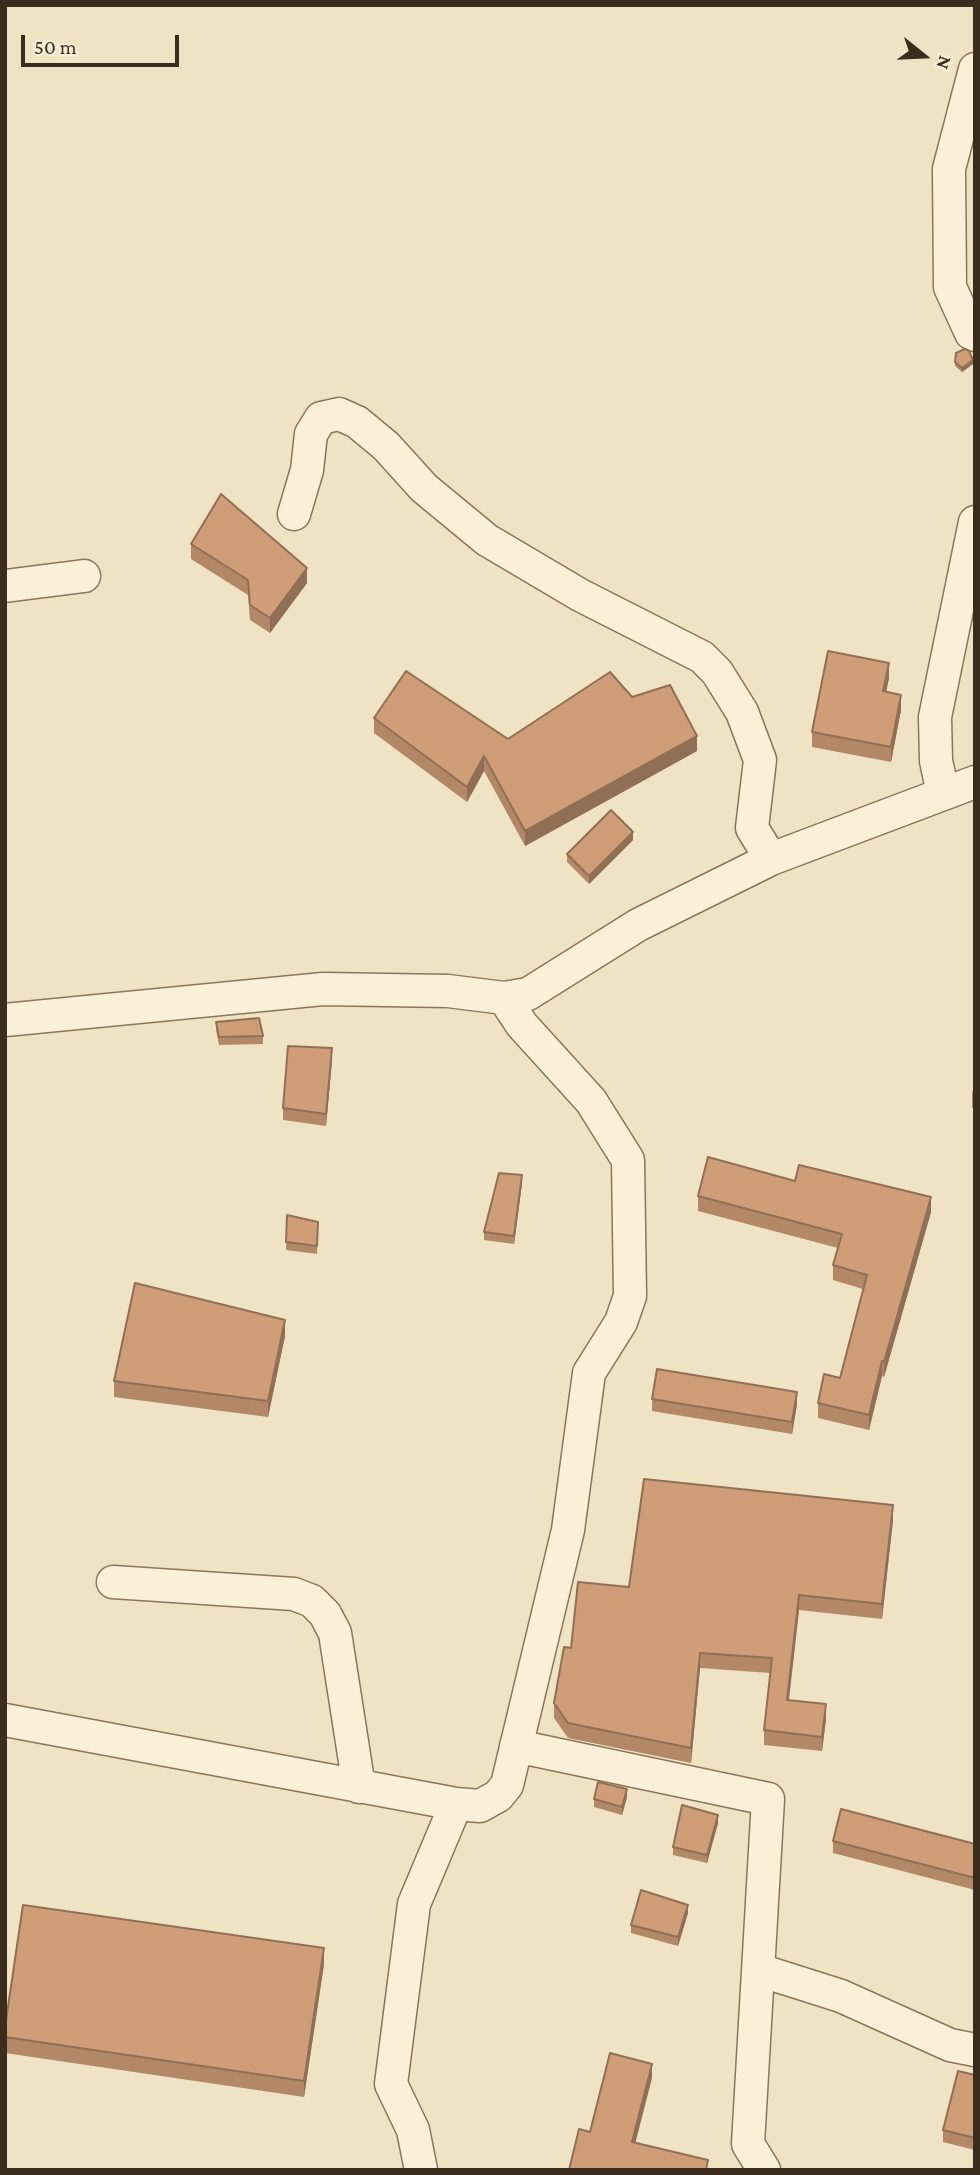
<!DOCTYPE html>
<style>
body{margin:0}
#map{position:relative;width:980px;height:2175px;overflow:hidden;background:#f0e3c4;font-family:"Crimson Pro",serif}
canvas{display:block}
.frame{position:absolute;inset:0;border:7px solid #3b2c1e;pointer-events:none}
.north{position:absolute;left:889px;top:21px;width:70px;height:70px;-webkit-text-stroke:5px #f7edd4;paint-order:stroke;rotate:108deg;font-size:19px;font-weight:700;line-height:28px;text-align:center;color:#3b2c1e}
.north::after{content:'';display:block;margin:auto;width:24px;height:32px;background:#3b2c1e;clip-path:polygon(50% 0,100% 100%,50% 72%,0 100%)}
.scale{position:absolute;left:21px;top:35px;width:158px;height:32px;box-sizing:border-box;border:4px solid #3b2c1e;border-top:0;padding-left:9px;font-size:21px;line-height:24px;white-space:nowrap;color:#3b2c1e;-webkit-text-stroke:5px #f7edd4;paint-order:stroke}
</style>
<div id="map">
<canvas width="980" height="2175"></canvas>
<div class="frame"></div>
<div class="north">N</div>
<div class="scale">50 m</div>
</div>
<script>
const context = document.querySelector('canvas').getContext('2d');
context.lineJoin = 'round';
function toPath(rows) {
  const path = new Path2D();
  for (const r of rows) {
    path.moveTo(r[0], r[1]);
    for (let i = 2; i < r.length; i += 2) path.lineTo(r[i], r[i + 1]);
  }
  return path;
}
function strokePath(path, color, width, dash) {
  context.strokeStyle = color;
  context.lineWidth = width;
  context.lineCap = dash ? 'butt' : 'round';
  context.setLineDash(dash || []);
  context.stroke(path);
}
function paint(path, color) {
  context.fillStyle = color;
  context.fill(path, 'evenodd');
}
const minor = toPath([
 [975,69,949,169,950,287,971,333,975,335],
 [294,514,307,470,311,434,321,418,339,414,357,422,386,446,424,488,487,540,580,595,702,657,717,672,742,712,760,760,752,828,771,859],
 [5,586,84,576],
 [943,793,936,761,935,717,975,522],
 [5,1020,323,989,448,991,504,998,528,994,638,925,771,859,975,782],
 [113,1582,294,1594,312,1601,325,1614,335,1633,359,1787],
 [5,1720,456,1804,480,1806,498,1796,507,1785,568,1530,589,1373,621,1322,630,1296,628,1160,591,1101,522,1025,504,998],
 [516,1746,768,1799,748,2144,764,2170],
 [759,1970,841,1996,950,2045,975,2050],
 [421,2170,413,2130,391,2084,414,1904,456,1804]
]);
strokePath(minor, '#8b755a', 35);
strokePath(minor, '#faf0d8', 32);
paint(toPath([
 [955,362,973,364,962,372,955,366],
 [191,544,307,583,270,633,250,620,248,595,191,559],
 [889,678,886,692,901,710,891,762,812,747,812,732],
 [632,697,697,751,525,846,484,771,467,802,374,733,374,718,508,739],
 [633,840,589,884,567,862,567,854],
 [216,1022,263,1036,263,1044,219,1045,216,1030],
 [332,1060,326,1126,283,1120,283,1108],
 [975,1083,975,1109,972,1108,972,1093],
 [795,1181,931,1212,884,1377,882,1376,869,1430,818,1418,818,1403,840,1378,863,1289,833,1280,833,1265,838,1248,698,1211,698,1196],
 [522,1183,514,1244,484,1240,484,1232],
 [287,1215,318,1222,317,1254,286,1250],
 [285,1336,268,1417,114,1397,114,1381],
 [652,1399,797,1404,792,1434,652,1411],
 [893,1520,882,1619,799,1610,789,1700,826,1719,822,1751,764,1745,764,1730,770,1673,700,1668,691,1763,568,1738,554,1718,554,1703,571,1648,629,1587],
 [627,1797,622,1815,594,1807,594,1799],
 [718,1823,707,1863,673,1855,673,1847],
 [833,1841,975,1844,975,1890,833,1853],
 [688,1913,678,1946,631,1933,631,1925],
 [324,1964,304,2097,5,2053,5,2027],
 [975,2075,975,2150,943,2142,943,2130]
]), '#b28868');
paint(toPath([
 [973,360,973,364,962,372,962,368],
 [307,568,307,583,270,633,270,618],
 [889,663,889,678,883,707,883,691],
 [901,695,901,710,891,762,891,747],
 [697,736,697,751,525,846,525,831],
 [484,756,484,771,467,802,467,787],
 [633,832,633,840,589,884,589,876],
 [332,1048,332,1060,326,1126,326,1114],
 [522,1175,522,1183,514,1244,514,1236],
 [931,1197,931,1212,884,1377,884,1362],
 [285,1320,285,1336,268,1417,268,1401],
 [882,1361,882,1376,869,1430,869,1415],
 [797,1392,797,1404,792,1434,792,1422],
 [893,1505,893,1520,882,1619,882,1604],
 [799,1595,799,1610,787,1714,787,1700],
 [700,1653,700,1668,691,1763,691,1748],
 [826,1704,826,1719,822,1751,822,1737],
 [627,1789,627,1797,622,1815,622,1807],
 [718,1815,718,1823,707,1863,707,1855],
 [688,1905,688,1913,678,1946,678,1937],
 [324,1948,324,1964,304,2097,304,2081],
 [652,2064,652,2078,632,2156,632,2142]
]), '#916f55');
const building = toPath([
 [965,349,969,351,973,360,962,368,955,362,956,353,965,349],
 [221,494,307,568,270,618,250,605,248,580,191,544,221,494],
 [828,651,889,663,883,691,901,695,891,747,812,732,828,651],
 [406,671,508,739,610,672,632,697,670,685,697,736,525,831,484,756,467,787,374,718,406,671],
 [611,810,633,832,589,876,567,854,611,810],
 [259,1018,263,1036,219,1037,216,1022,259,1018],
 [288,1046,332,1048,326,1114,283,1108,288,1046],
 [708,1157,795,1181,799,1165,931,1197,884,1362,882,1361,869,1415,818,1403,824,1374,840,1378,867,1275,833,1265,842,1234,698,1196,708,1157],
 [499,1173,522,1175,514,1236,484,1232,499,1173],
 [287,1215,318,1222,317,1246,286,1242,287,1215],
 [135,1283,285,1320,268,1401,114,1381,135,1283],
 [657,1369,797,1392,792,1422,652,1399,657,1369],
 [644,1479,893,1505,882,1604,799,1595,787,1700,826,1704,822,1737,764,1730,772,1658,700,1653,691,1748,568,1723,554,1703,564,1647,571,1648,578,1582,629,1587,644,1479],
 [598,1782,627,1789,622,1807,594,1799,598,1782],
 [682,1805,718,1815,707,1855,673,1847,682,1805],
 [841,1809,975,1844,975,1878,833,1841,841,1809],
 [641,1890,688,1905,678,1937,631,1925,641,1890],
 [23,1905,324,1948,304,2081,5,2037,5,2027,23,1905],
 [610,2053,652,2064,632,2142,708,2160,706,2170,569,2170,579,2129,590,2132,610,2053],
 [958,2071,975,2075,975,2138,943,2130,958,2071]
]);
paint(building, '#cf9e79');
strokePath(building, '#916f55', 2);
</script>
